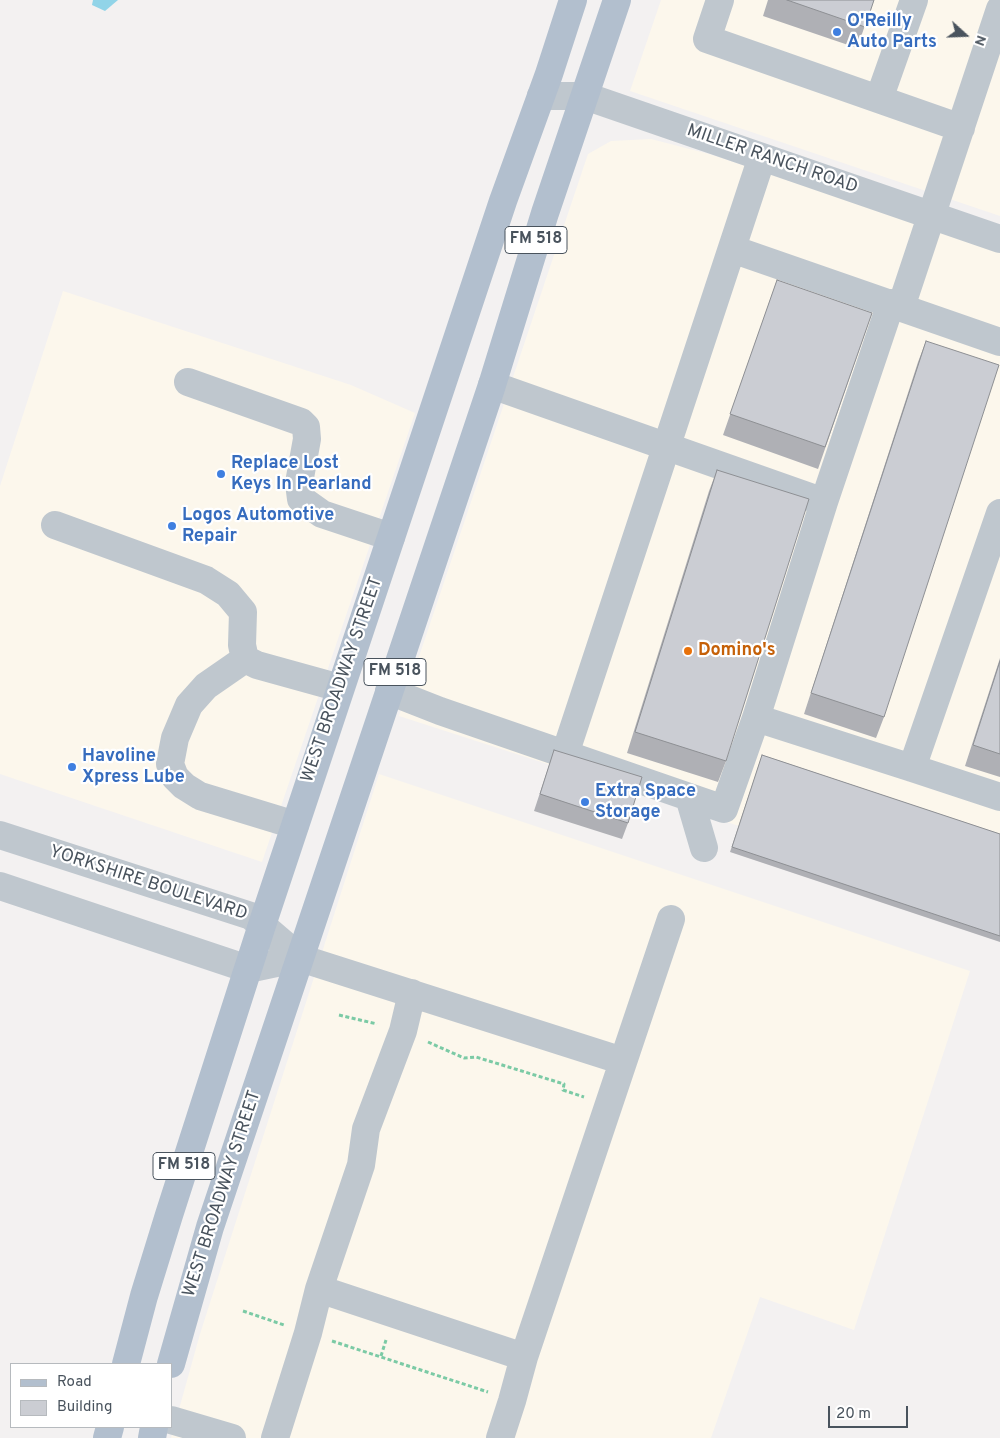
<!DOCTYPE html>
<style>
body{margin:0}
#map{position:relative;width:1000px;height:1438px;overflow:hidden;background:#f3f1f1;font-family:Overpass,sans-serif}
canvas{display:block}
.legend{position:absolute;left:10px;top:1363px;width:162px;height:65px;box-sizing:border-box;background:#fff;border:1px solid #b6babe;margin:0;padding:6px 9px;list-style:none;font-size:15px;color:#49535d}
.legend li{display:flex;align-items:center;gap:10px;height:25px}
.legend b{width:25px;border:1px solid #b6babe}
.north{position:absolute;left:940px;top:10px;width:50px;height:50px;-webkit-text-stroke:4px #fff;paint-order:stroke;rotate:110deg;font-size:14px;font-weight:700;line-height:20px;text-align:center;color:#49535d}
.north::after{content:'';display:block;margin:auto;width:18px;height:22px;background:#49535d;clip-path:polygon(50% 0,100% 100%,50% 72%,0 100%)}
.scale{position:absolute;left:828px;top:1406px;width:80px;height:22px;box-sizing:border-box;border:2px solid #49535d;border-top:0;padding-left:6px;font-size:15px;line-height:18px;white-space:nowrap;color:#49535d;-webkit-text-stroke:4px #fff;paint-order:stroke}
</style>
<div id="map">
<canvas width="1000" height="1438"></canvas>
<ul class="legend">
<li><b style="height:6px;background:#b2bfce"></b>Road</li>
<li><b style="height:14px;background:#cbcdd3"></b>Building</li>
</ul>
<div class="north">N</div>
<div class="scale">20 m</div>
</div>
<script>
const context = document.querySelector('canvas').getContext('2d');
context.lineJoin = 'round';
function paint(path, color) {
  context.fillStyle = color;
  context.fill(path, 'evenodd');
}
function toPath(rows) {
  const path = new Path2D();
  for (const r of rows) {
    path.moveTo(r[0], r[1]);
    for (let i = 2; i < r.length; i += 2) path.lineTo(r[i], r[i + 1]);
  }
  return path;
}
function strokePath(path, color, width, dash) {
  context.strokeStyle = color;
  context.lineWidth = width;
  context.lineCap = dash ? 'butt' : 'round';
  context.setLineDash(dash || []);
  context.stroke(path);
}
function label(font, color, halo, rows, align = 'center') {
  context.font = font + ' Overpass,sans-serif';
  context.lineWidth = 4.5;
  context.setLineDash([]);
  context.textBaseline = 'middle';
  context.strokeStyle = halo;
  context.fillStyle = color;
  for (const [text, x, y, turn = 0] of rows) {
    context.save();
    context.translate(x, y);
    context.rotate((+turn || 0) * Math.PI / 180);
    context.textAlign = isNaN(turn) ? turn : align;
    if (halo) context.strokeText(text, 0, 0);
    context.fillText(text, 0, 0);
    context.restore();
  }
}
paint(toPath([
 [661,0,1000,0,1000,216,630,91],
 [651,139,709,154,1000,250,1000,841,761,761,739,826,399,716,588,154,611,141],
 [63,291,351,385,415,413,262,862,0,774,0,486],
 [379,774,970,971,854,1330,760,1297,711,1438,171,1438,200,1334]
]), '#fcf7ec');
paint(toPath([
 [93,0,118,0,105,11,92,5]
]), '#91d4e8');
strokePath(toPath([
 [339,1015,377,1024],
 [428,1042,464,1058,476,1057,564,1084,563,1090,584,1097],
 [243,1311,284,1325],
 [332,1341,488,1392],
 [381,1356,386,1340]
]), '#7bcaa5', 3, [4, 2.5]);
strokePath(toPath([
 [720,0,707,39,961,128],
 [541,96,585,96,1000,239],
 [879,99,914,0],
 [732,249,1000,342],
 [901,307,1000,9],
 [188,382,301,422,306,427,307,439,299,483,301,499,322,514,391,537],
 [492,385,824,502],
 [55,525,206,580,228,594,243,612,242,645,245,659,257,665,340,688],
 [245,659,206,686,189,705,175,738,170,764,175,777,184,786,200,796,295,825],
 [389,691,440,711,689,797],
 [756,718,912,768,1000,797],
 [565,754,762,157],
 [912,768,1000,513],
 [0,835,251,916,300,958,623,1061],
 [704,848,689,797,724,809,756,718,824,502,891,303],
 [0,886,248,969,300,958],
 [319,1289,524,1357],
 [171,1420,232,1438],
 [275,1438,308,1333,319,1289,361,1165,366,1129,403,1031,412,993],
 [500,1438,512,1401,524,1357,671,919]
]), '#bfc7ce', 28);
strokePath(toPath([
 [126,1364,144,1296,169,1215,262,925,503,201,549,74,573,0],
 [171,1364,210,1227,492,385,545,213,617,0],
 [107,1438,110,1427],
 [152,1438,154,1427]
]), '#b2bfce', 28);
paint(toPath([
 [768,0,874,0,857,48,763,16],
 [777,280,872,313,818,469,723,435],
 [926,341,884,717,876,738,804,714,918,362],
 [717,470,726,761,718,782,627,753,709,491],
 [1000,658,1000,777,965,766],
 [554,750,628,823,622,839,534,811],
 [762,755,1000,834,1000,942,730,852]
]), '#afb0b5');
const building = toPath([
 [787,0,874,0,865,27,787,0],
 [777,280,872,313,825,447,730,414,777,280],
 [926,341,999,365,884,717,811,693,926,341],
 [717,470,809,499,726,761,635,732,717,470],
 [1000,661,1000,754,973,745,1000,661],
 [554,750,642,777,628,823,540,794,554,750],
 [762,755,1000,834,1000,936,732,847,762,755]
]);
paint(building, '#cbcdd3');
strokePath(building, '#8e9094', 1);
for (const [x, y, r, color] of [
 [837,32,5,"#3f7fe0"],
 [221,474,5,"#3f7fe0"],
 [172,526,5,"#3f7fe0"],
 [688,651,5,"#e8710a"],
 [72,767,5,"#3f7fe0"],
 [585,802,5,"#3f7fe0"]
]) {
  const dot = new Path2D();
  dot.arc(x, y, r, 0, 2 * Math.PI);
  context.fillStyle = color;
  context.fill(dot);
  strokePath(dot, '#fff', 2);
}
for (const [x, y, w] of [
 [536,240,62],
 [395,672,62],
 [184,1166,62]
]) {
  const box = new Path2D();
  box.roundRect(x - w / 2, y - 13.5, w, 27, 4);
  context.fillStyle = '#fff';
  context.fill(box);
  strokePath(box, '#49535d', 1);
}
label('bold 16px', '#49535d', null, [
 ["FM 518",536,240],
 ["FM 518",395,672],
 ["FM 518",184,1166]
]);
label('bold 18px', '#366cbe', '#fff', [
 ["O'Reilly",847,22],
 ["Auto Parts",847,43],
 ["Replace Lost",231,464],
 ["Keys In Pearland",231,485],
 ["Logos Automotive",182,516],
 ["Repair",182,537],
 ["Havoline",82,757],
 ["Xpress Lube",82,778],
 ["Extra Space",595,792],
 ["Storage",595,813]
], 'left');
label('18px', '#49535d', '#fff', [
 ["MILLER RANCH ROAD",772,160,19],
 ["WEST BROADWAY STREET",343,680,-71],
 ["YORKSHIRE BOULEVARD",148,884,18],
 ["WEST BROADWAY STREET",223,1194,-72]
]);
label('bold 18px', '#c56008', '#fff', [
 ["Domino's",698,651]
], 'left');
</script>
